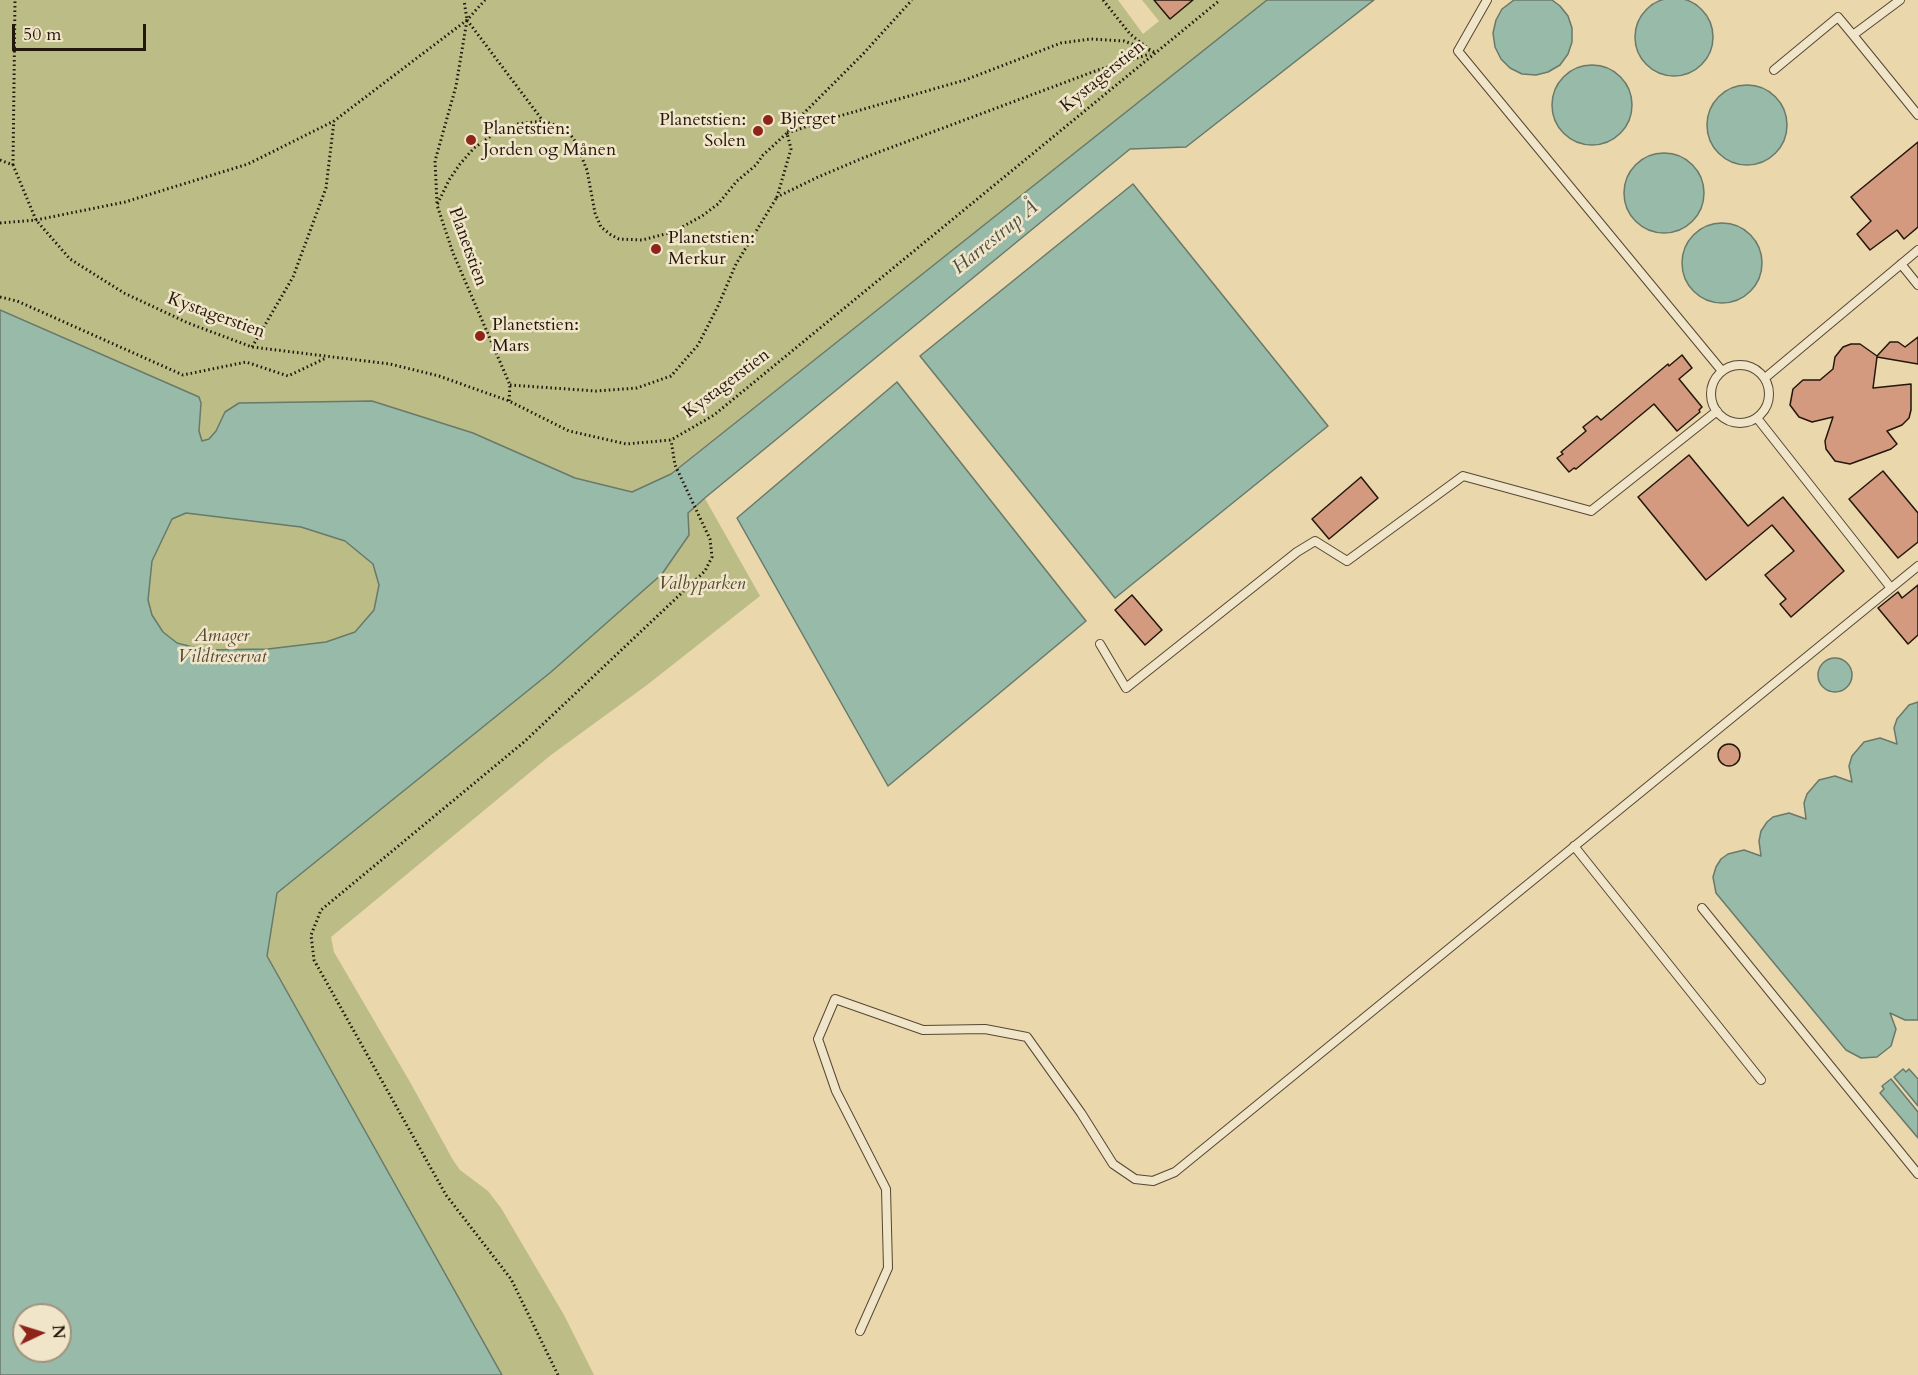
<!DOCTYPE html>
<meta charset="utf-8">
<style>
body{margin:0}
#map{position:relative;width:1918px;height:1375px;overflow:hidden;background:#ead7ac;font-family:Cardo,serif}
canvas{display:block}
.north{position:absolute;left:12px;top:1303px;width:60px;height:60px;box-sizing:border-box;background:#f1e5c9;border:2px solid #9f937d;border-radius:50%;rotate:86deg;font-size:16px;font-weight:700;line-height:24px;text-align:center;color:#23170c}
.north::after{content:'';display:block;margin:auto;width:21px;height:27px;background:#8f2418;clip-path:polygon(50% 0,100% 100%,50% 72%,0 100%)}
.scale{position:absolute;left:12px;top:24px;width:134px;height:27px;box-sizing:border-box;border:3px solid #23170c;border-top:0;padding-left:8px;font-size:18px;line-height:21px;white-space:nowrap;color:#23170c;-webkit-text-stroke:4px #f1e5c9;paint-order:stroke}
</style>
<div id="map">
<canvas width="1918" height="1375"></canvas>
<div class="north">N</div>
<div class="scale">50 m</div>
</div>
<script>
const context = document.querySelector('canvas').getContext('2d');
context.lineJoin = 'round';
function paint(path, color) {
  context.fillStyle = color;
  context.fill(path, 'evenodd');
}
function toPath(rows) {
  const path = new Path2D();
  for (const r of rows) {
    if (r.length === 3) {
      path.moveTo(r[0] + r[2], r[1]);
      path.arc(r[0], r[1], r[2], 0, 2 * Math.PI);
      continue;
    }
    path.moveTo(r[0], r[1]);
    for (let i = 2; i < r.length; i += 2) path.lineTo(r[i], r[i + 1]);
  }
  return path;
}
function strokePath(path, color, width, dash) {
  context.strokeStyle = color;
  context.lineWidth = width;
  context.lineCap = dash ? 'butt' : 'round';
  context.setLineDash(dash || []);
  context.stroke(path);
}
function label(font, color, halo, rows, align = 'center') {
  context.font = font + ' Cardo,serif';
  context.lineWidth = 5;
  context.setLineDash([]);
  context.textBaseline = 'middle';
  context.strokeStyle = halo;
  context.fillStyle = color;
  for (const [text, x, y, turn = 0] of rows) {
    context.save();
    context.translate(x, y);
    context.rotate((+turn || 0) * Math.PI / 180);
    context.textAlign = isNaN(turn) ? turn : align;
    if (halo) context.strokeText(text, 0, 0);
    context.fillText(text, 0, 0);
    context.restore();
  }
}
paint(toPath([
 [0,0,1118,0,1143,34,1159,21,1142,0,1267,0,666,477,295,879,510,703,703,495,760,596,647,685,551,755,331,937,334,952,410,1082,453,1160,460,1170,488,1191,501,1208,564,1315,594,1375,0,1375,8,314,0,310],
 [24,1315,60,1315,60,1351,24,1351]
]), '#bcbd86');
const water = toPath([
 [1674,37,39],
 [1267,0,1374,0,1186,147,1130,149,706,497,688,513,689,535,662,574,551,672,277,893,267,956,502,1375,0,1375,0,310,199,397,201,403,199,431,202,441,209,439,216,431,225,412,239,403,372,401,473,433,575,478,632,492,671,474,1267,0],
 [186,513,301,527,345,541,373,564,379,585,374,610,355,632,326,642,268,649,205,650,177,643,163,632,152,615,148,600,152,561,172,519,186,513],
 [24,1315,60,1315,60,1351,24,1351,24,1315],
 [1514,0,1552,0,1560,6,1568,16,1572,28,1572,42,1568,54,1560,65,1548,72,1536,75,1522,74,1510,68,1501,59,1495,47,1493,33,1496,20,1502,9,1514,0],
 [1592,105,40],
 [1747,125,40],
 [1664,193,40],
 [1133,184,1328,426,1115,598,920,356,1133,184],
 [1722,263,40],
 [897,382,1086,621,888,786,737,518,897,382],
 [1835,675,17],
 [1918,702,1918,1020,1905,1020,1890,1013,1896,1029,1891,1046,1877,1057,1861,1058,1846,1050,1716,893,1713,877,1716,867,1721,859,1728,854,1744,850,1761,856,1759,841,1761,831,1767,822,1773,817,1789,813,1806,819,1804,803,1807,794,1819,780,1835,776,1852,782,1849,766,1852,756,1864,742,1880,738,1897,744,1894,728,1897,719,1909,705,1918,702],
 [1903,1069,1906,1072,1909,1069,1918,1079,1918,1106,1894,1077,1903,1069],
 [1891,1079,1918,1112,1918,1138,1880,1093,1884,1089,1882,1086,1891,1079]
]);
paint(water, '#98baa8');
strokePath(water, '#69796a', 1.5);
const building = toPath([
 [1154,0,1193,0,1170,19,1154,0],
 [1918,142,1918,227,1904,239,1897,230,1870,250,1857,234,1871,221,1851,197,1918,142],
 [1918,337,1918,364,1877,357,1873,388,1911,384,1911,410,1909,418,1902,425,1887,431,1897,444,1891,449,1850,464,1835,461,1826,449,1825,441,1833,417,1812,422,1799,417,1790,405,1793,389,1803,380,1820,380,1833,369,1835,357,1843,347,1851,344,1860,344,1877,356,1890,342,1898,342,1905,347,1918,337],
 [1682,355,1692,368,1679,379,1702,407,1699,410,1700,412,1677,431,1654,404,1576,469,1574,468,1569,472,1557,458,1563,454,1561,452,1586,431,1583,427,1597,416,1601,420,1668,364,1669,366,1682,355],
 [1689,455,1748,526,1783,497,1844,571,1791,617,1780,604,1786,599,1765,575,1794,551,1772,525,1706,580,1638,497,1689,455],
 [1883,471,1918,513,1918,542,1898,558,1849,499,1883,471],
 [1361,477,1378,498,1329,539,1312,519,1361,477],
 [1918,585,1918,635,1908,644,1878,608,1898,592,1902,598,1918,585],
 [1132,595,1162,630,1145,645,1115,610,1132,595],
 [1729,755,11]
]);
paint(building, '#d49a7f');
strokePath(building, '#23170c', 1.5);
const service = toPath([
 [1487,0,1458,51,1722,371],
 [1900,0,1853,35,1918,115],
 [1774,70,1838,17,1853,35],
 [1901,264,1918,285],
 [1740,394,29],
 [1765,378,1918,250],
 [1757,418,1891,588],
 [1100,644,1126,688,1297,552,1315,541,1347,561,1463,476,1591,511,1717,411],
 [1574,846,1761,1080],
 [1702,908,1918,1174],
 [860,1331,888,1268,886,1189,836,1091,818,1039,835,999,923,1030,985,1029,1027,1037,1081,1113,1113,1164,1135,1179,1153,1181,1175,1172,1918,566]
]);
strokePath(service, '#554734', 10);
strokePath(toPath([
 [1103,0,1130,34,1150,50],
 [467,20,543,121],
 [788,131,796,121,863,54,912,0],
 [787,133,836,117,965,80,1061,43,1091,39,1124,41,1154,52],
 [0,160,13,165,36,220,70,259,124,293,188,323,252,347,390,364,439,376,509,401,569,431,626,444,671,440,714,415,1220,0],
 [13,165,15,0],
 [437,203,435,161,456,86,467,20,464,0],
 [0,223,36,220,125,202,248,164,334,121,467,20,485,0],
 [0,297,17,301,183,375,246,362,288,376,326,358],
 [252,347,293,277,326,188,334,121],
 [510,385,596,391,637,388,671,376,698,345,718,306,736,264,777,197],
 [509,401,510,385,453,253,437,205,449,180,460,164,474,148,494,134,517,124,543,121,558,126,570,134,575,141,587,170,595,213,601,227,611,235,619,239,642,240,673,232,702,216,718,204,737,181,756,165,763,155,787,133,791,149,777,197,818,177,863,158,1098,70,1150,54],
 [558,1375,511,1279,446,1195,314,960,311,935,321,910,524,742,705,571,712,557,710,539,675,465,671,440]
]), '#23170c', 3, [1.5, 3]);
strokePath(service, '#f1e5c9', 8);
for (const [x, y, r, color] of [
 [768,120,6,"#8f2418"],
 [758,131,6,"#8f2418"],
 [471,140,6,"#8f2418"],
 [656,249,6,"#8f2418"],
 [480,336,6,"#8f2418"]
]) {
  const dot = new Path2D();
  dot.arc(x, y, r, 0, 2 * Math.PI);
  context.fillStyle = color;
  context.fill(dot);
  strokePath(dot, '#f1e5c9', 2);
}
label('18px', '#23170c', '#f1e5c9', [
 ["Kystagerstien",1103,77,-39],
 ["Planetstien",467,247,70],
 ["Kystagerstien",216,316,20],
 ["Kystagerstien",727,384,-37]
]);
label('18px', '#23170c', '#f1e5c9', [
 ["Bjerget",780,120],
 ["Planetstien:",746,121,"right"],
 ["Solen",746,142,"right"],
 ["Planetstien:",483,130],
 ["Jorden og Månen",483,151],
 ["Planetstien:",668,239],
 ["Merkur",668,260],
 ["Planetstien:",492,326],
 ["Mars",492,347]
], 'left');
label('italic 18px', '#514931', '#f1e5c9', [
 ["Valbyparken",702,585],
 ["Amager",222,637],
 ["Vildtreservat",222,658]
]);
label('italic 20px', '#4c5043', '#f1e5c9', [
 ["Harrestrup Å",996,238,-39]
]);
</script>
